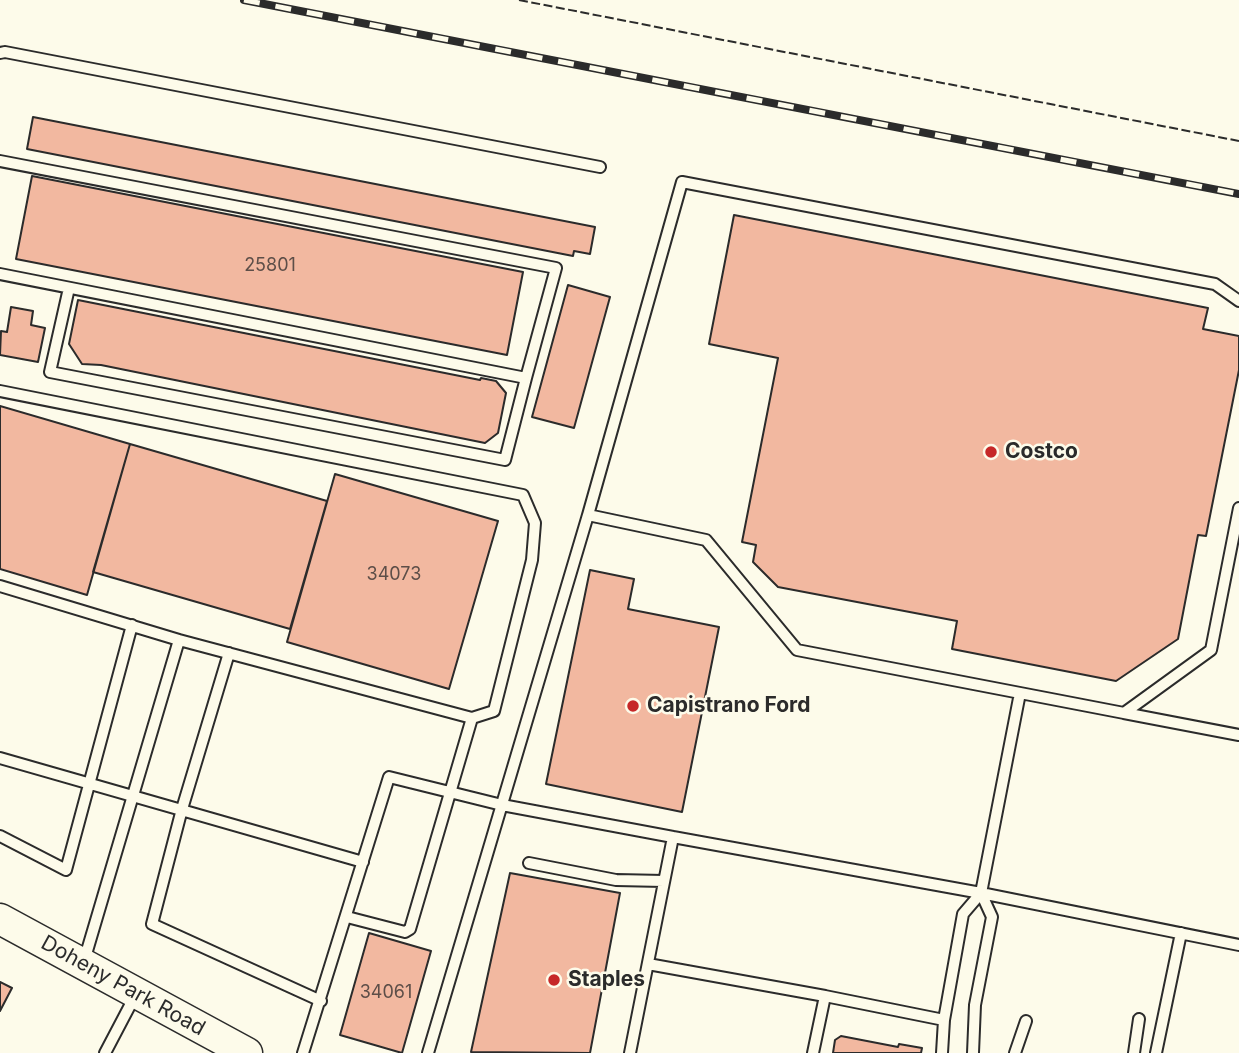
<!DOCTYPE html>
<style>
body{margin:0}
canvas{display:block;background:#fdfbea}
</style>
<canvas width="1239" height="1053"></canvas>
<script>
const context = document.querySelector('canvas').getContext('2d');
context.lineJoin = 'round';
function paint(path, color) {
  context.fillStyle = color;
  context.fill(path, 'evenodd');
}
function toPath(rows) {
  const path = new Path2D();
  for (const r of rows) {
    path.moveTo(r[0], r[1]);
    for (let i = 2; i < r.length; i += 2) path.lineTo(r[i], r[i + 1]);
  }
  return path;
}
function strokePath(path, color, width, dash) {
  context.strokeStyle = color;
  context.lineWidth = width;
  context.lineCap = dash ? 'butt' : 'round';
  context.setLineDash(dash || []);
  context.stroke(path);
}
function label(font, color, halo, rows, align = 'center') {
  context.font = font + ' Inter,sans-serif';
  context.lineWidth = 5;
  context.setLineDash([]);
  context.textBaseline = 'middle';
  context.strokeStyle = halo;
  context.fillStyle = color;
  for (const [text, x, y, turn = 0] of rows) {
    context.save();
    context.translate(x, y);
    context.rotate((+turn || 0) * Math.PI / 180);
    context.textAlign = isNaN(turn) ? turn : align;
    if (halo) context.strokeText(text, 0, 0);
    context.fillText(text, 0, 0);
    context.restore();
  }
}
const building = toPath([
 [33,117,595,227,590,254,574,251,573,256,27,149,33,117],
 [32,176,523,272,507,355,16,259,32,176],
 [734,215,1208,308,1203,329,1239,336,1239,370,1206,536,1198,535,1178,639,1116,681,952,649,957,621,778,587,753,562,756,545,742,542,778,358,709,344,734,215],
 [568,285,610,297,574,428,532,417,568,285],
 [78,300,480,380,481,378,496,381,506,393,498,433,485,443,101,365,82,364,69,344,78,300],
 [11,307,33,311,31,325,45,328,38,362,0,355,1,331,7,332,11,307],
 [0,406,130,444,87,595,0,569,0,406],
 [130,444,327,501,290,629,93,572,130,444],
 [335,474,498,521,449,689,287,642,335,474],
 [590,570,634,579,628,609,719,627,682,812,546,784,590,570],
 [510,873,620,893,590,1053,471,1052,510,873],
 [369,933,431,951,402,1053,340,1035,369,933],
 [0,982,12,988,0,1011,0,982],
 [841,1036,898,1047,899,1044,922,1048,921,1053,833,1053,835,1040,841,1036]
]);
paint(building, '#f2b8a0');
strokePath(building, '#2b2b2b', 2);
const service = toPath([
 [0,53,5,52,600,167],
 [0,161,556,268,526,378,0,274],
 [69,288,50,372,505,460,526,378],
 [0,391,523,495,535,523,532,560,494,711,472,718],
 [588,515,682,182,1215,284,1239,301],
 [0,586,179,640,84,961],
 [179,640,472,718,410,929,405,932,347,917],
 [229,653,182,809,152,924,321,1001],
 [1124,713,1239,735],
 [0,758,363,862],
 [0,836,66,870,132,625],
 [673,837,981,893,1239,945],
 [529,863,616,880,664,881],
 [648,964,825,996],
 [105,1053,136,994],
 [303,1053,389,777,502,805,673,837,630,1053],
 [428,1053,588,515,706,540,797,650,1124,713,1211,650,1239,508],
 [813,1053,825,996,944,1020],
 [942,1053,944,1020,963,914,981,893,1020,693],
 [973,1053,975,1005,992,917,981,893],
 [1015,1053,1026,1021],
 [1134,1053,1139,1019],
 [1156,1053,1181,933]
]);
const secondary = toPath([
 [0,919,247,1053]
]);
strokePath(service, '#2b2b2b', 14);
strokePath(secondary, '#2b2b2b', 33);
strokePath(service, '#fdfbea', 10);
strokePath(secondary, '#fdfbea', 30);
const rail = toPath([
 [244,0,1239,194]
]);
strokePath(rail, '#2b2b2b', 8);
strokePath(rail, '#fdfbea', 5, [16]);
strokePath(toPath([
 [519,0,1239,141]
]), '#2b2b2b', 2, [9, 3.5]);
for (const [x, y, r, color] of [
 [991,452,7,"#c62828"],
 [633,706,7,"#c62828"],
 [554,980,7,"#c62828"]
]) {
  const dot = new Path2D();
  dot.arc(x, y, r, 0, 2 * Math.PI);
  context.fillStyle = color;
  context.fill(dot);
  strokePath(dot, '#fdfbea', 2.5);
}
label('18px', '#5d4e48', null, [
 ["25801",270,266],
 ["34073",394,575],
 ["34061",386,993]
]);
label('bold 21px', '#2b2b2b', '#fdfbea', [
 ["Costco",1005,452],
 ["Capistrano Ford",647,706],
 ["Staples",568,980]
], 'left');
label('21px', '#2b2b2b', '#fdfbea', [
 ["Doheny Park Road",123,986,29]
]);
</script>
